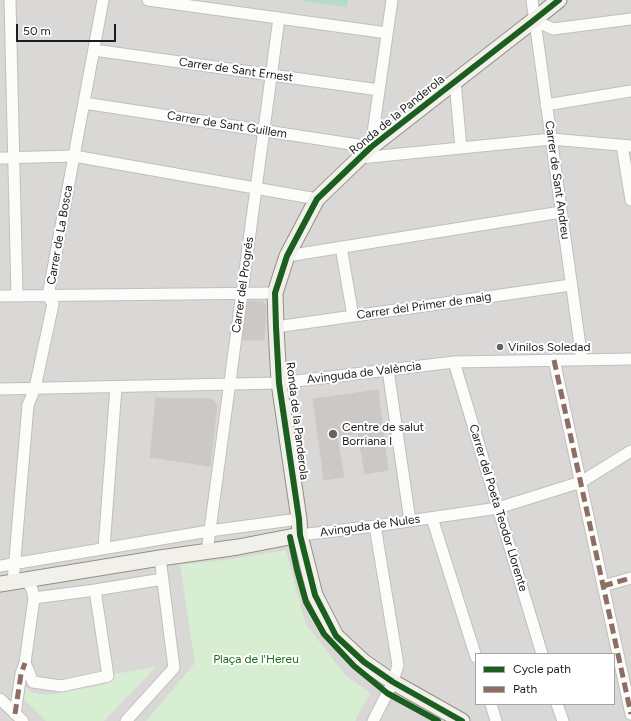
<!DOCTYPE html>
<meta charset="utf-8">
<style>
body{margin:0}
#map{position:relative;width:631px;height:721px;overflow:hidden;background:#ebe8e5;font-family:Figtree,sans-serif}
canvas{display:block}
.legend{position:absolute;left:475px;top:653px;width:140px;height:52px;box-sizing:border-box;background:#fff;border:1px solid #a4a4a4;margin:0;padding:5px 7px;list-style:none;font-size:12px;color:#1c1c1c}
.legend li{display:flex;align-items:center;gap:8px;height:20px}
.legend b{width:20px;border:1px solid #a4a4a4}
.scale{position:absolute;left:16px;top:24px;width:100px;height:18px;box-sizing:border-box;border:2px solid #1c1c1c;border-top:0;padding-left:5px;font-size:12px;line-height:14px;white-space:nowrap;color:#1c1c1c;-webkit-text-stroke:3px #fff;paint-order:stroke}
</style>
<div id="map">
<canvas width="631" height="721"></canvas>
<ul class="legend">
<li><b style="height:5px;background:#1b5e20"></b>Cycle path</li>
<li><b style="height:5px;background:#8d6e63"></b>Path</li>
</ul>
<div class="scale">50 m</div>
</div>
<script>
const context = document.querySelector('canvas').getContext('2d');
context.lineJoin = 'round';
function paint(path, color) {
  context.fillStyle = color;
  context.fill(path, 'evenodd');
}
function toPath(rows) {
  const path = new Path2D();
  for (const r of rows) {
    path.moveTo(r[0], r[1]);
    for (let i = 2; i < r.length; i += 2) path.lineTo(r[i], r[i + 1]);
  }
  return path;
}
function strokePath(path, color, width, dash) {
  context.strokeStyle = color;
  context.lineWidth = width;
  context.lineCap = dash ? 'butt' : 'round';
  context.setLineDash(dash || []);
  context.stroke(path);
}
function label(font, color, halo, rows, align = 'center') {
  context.font = font + ' Figtree,sans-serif';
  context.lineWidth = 4;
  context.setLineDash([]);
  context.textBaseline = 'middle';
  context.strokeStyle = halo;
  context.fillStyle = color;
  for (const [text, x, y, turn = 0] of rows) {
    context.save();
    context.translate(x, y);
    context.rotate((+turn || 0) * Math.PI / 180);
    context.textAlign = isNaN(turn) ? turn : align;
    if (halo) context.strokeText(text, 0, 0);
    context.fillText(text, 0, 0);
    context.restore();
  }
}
paint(toPath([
 [0,0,631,0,631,721,0,721],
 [476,654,614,654,614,704,476,704]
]), '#dad8d7');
paint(toPath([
 [286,550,305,623,345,675,370,693,355,721,146,721,195,663,180,565,232,559],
 [156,667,104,721,46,721,22,697,23,684,31,692,46,695,104,685,114,674]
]), '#d7eed3');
paint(toPath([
 [298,0,348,0,347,7]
]), '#b5dcc6');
const building = toPath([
 [249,301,262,301,266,306,264,340,240,340,246,304,249,301],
 [378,390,388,470,365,474,358,433,337,436,344,477,324,480,313,399,378,390],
 [156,398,212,399,217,405,210,466,150,457,156,398]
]);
paint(building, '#cbc8c6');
strokePath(building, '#cdc9c7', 1);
const street = toPath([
 [10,0,17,296],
 [148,0,387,33],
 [532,0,582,360],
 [534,20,553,29,631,19],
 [94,50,379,90],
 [455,82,461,148],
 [84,103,371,147,392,0],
 [546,105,631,91],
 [622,145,631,200],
 [0,158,74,156,317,199],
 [360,158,551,139,631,146],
 [341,247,353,316],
 [287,256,561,212],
 [0,296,275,293],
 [276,327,571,285],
 [554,360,631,714],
 [454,362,542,654],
 [388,370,410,521],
 [0,389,279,383,454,362,631,359],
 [432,518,476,657],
 [300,535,375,526,498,508,581,482,631,451],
 [104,548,116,387],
 [207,552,279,18],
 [0,566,209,531,299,519],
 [26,580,32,589,34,598,95,590,163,579],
 [13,582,28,405,35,388,53,304,48,296,103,0],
 [603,586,631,578],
 [34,598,25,663,33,682,61,686,108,676,95,590],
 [0,699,23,721],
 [491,704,496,721],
 [557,704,563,721],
 [15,714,21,674,25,663],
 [126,721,174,668,160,558],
 [373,721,393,682,398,665,375,526]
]);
const secondary = toPath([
 [0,584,160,558,238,547,300,535],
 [462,721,393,682,364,662,336,636,315,595,300,535,299,519,279,383,276,327,275,293,287,256,317,199,371,147,534,20,559,0]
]);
strokePath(street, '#c0bfbd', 13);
strokePath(secondary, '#929180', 17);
strokePath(street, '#fcfcfb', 11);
strokePath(secondary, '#f2f0ea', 15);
strokePath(toPath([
 [554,360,631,714],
 [603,586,631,578],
 [15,714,21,674,25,663]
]), '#8d6e63', 5, [10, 5]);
strokePath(toPath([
 [290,537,297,570,306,602,324,634,354,666,387,693,438,721],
 [462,721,393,682,364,662,336,636,315,595,300,535,299,519,279,383,276,327,275,293,287,256,317,199,371,147,534,20,559,0]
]), '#1b5e20', 6);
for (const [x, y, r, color] of [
 [500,347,4,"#646362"],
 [333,434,5,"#646362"]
]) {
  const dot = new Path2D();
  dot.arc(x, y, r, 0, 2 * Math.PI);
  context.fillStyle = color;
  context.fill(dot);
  strokePath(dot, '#fff', 1.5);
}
label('12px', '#1c1c1c', '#fff', [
 ["Carrer de Sant Ernest",236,70,8],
 ["Ronda de la Panderola",397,115,-39],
 ["Carrer de Sant Guillem",227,125,9],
 ["Carrer de Sant Andreu",557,180,82],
 ["Carrer de La Bosca",60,235,-80],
 ["Carrer del Progrés",243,285,-82],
 ["Carrer del Primer de maig",424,306,-8],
 ["Avinguda de València",364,373,-7],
 ["Ronda de la Panderola",297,421,83],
 ["Carrer del Poeta Teodor Llorente",498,508,73],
 ["Avinguda de Nules",370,526,-8]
]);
label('12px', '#1c1c1c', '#fff', [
 ["Vinilos Soledad",508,347],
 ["Centre de salut",342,427],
 ["Borriana I",342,441]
], 'left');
label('12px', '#1b6e17', '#fff', [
 ["Plaça de l'Hereu",256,659]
]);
</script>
